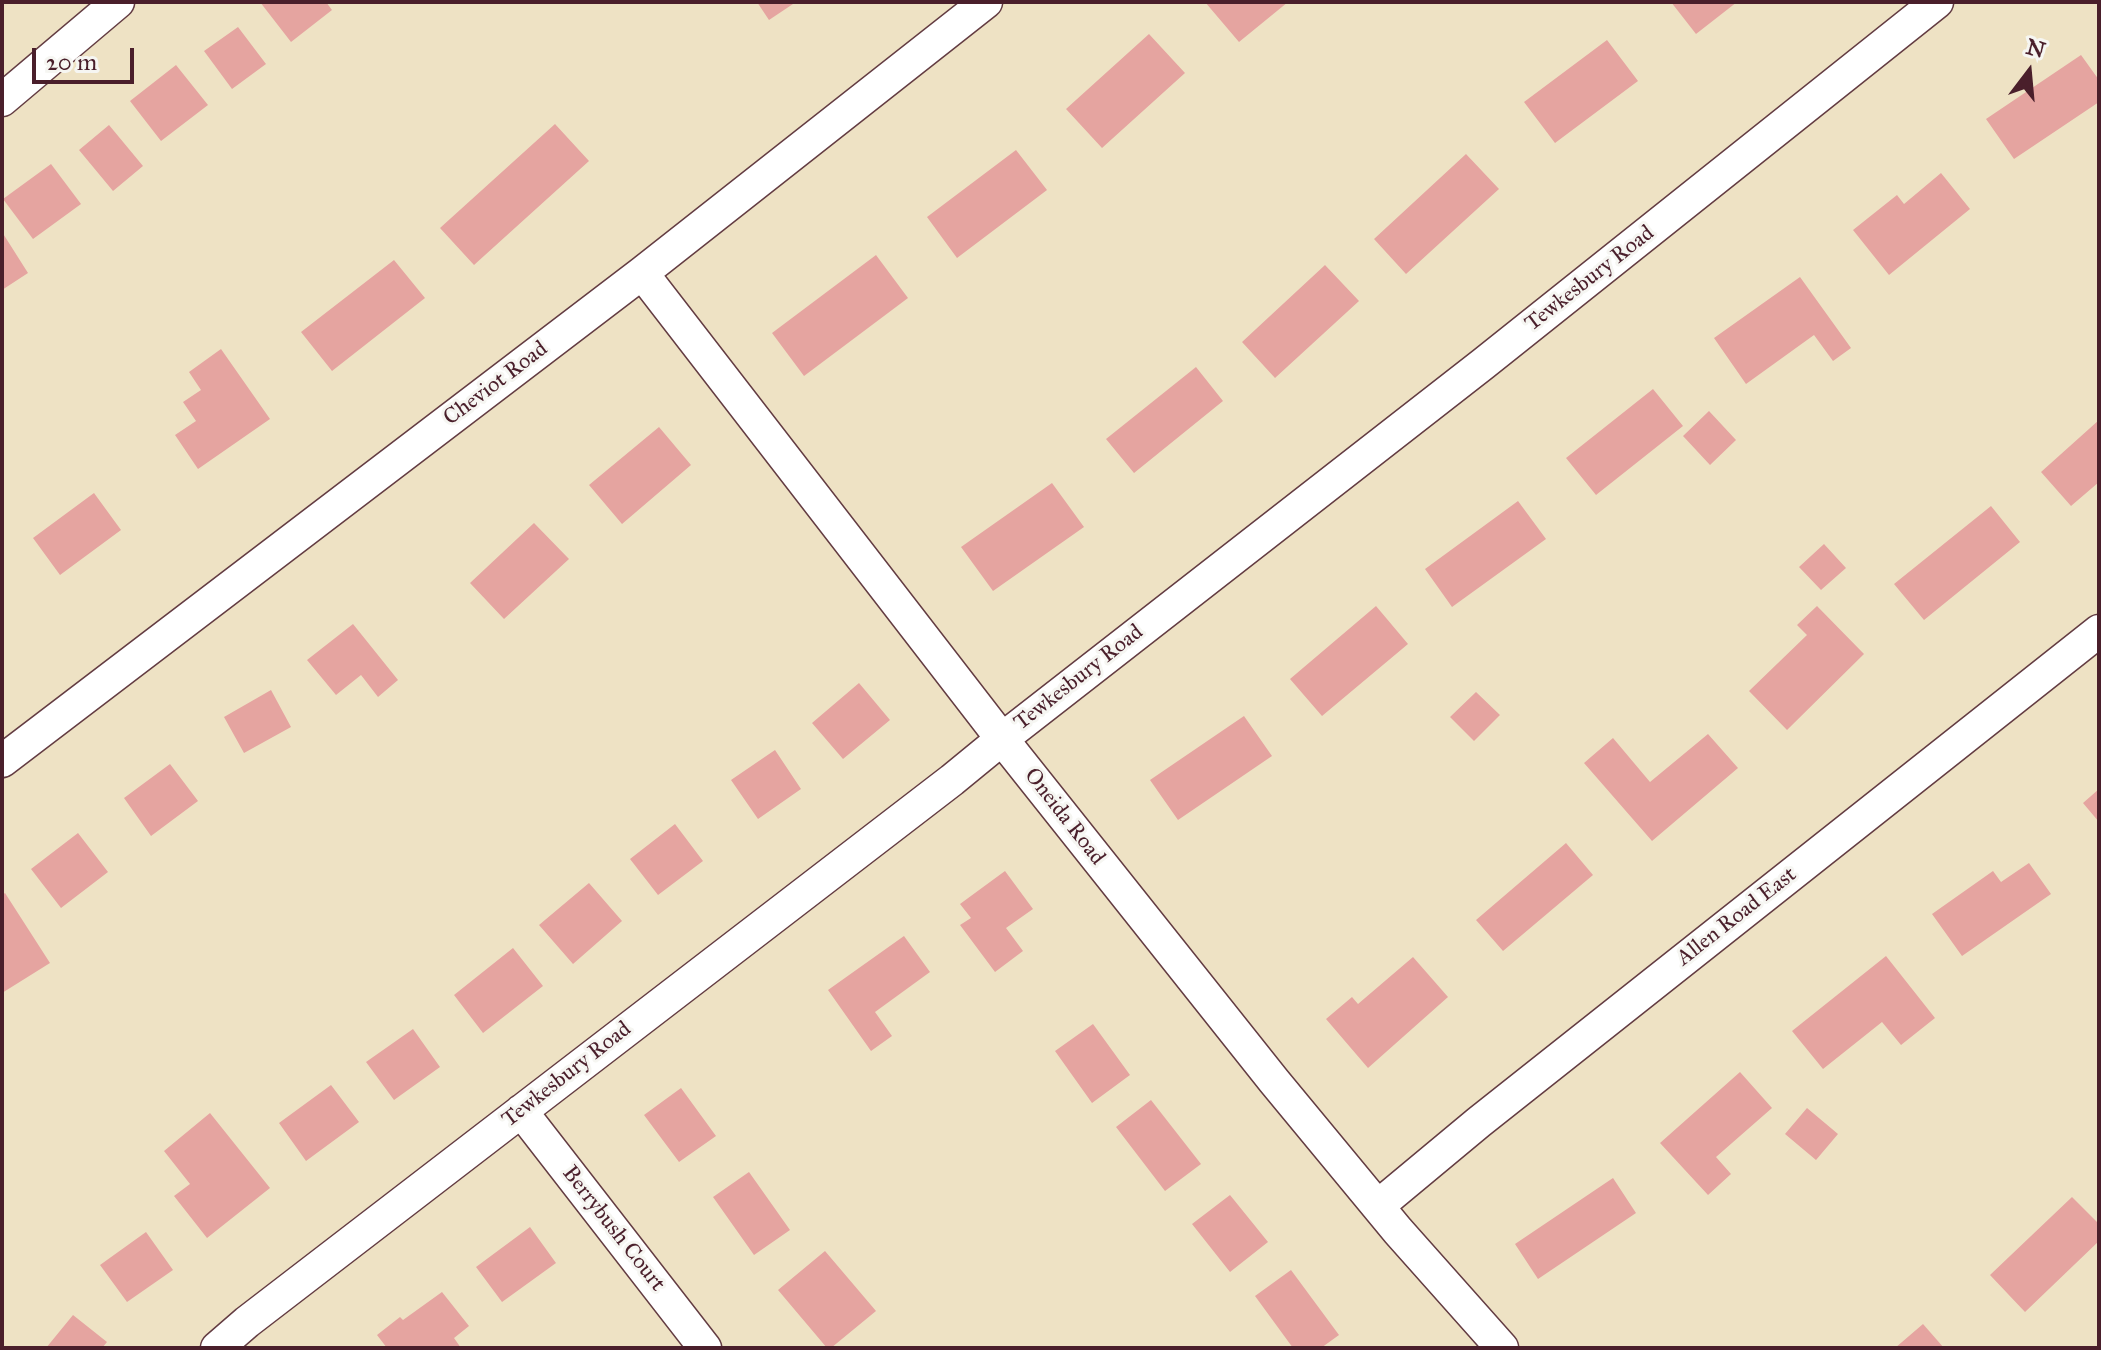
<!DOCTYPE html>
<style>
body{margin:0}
#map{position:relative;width:2101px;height:1350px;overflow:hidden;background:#eee2c4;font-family:"IM FELL Great Primer",serif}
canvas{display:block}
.frame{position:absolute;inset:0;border:4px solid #4a1f2b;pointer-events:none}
.north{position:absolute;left:1989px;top:32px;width:80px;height:80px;-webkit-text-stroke:6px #f6f6f2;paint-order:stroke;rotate:16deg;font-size:22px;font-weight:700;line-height:32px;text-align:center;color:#4a1f2b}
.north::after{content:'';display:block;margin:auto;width:28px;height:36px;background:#4a1f2b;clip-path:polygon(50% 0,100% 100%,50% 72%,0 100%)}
.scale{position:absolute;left:32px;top:48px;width:102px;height:36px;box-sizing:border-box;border:4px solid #4a1f2b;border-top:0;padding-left:10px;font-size:24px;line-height:28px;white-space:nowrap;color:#4a1f2b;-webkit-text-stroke:6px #f6f6f2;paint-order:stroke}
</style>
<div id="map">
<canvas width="2101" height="1350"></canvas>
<div class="frame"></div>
<div class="north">N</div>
<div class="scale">20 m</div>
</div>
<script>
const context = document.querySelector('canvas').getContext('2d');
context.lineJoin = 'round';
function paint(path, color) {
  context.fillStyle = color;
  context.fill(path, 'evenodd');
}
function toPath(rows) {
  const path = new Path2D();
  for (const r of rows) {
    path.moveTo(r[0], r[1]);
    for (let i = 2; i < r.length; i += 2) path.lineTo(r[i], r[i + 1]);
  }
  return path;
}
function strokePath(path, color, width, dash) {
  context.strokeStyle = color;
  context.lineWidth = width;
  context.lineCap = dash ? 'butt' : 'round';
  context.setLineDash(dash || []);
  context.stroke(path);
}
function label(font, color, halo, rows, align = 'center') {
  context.font = font + ' "IM FELL Great Primer",serif';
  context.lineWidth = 6;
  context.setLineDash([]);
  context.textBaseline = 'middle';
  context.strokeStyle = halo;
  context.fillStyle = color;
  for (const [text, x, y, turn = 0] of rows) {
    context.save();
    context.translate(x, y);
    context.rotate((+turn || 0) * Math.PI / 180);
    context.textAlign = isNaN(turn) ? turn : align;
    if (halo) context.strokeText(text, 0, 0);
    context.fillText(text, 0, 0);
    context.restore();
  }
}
paint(toPath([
 [260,2,326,2,332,10,291,42],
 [757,2,796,2,769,20],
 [1205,2,1288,2,1239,42],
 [1671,2,1737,2,1696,34],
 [238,27,266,64,232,89,204,51],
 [1149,34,1185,73,1102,148,1066,109],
 [1607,40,1638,81,1555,143,1524,102],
 [2081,55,2099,80,2099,102,2014,159,1986,119],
 [176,65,208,105,161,141,130,101],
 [555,124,589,161,474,265,440,228],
 [109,125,143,166,113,191,79,150],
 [1016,150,1047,190,957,258,927,217],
 [1466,154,1499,189,1406,274,1374,239],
 [51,164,81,204,33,239,3,199],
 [1941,173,1970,209,1889,275,1853,230,1897,195,1904,204],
 [2,232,28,273,2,290],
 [876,255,908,298,804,376,772,333],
 [394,260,425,298,332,371,301,332],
 [1325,265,1359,301,1275,378,1242,342],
 [1800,277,1851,348,1833,361,1814,335,1746,384,1714,338],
 [221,349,270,419,198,469,175,435,196,421,183,402,201,390,189,372],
 [1196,367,1223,401,1134,473,1106,439],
 [1653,389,1683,426,1596,495,1566,458],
 [1709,411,1736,440,1710,465,1683,436],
 [2099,420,2099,482,2071,506,2041,472],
 [659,427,691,465,622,524,589,485],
 [1052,483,1084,527,993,591,961,547],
 [94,493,121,530,60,575,33,538],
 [1518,501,1546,539,1452,607,1425,569],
 [1991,506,2020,542,1924,620,1894,584],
 [534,523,569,559,504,619,470,583],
 [1824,544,1846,568,1821,590,1799,567],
 [1376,606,1408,644,1322,716,1290,679],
 [1817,606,1864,654,1787,730,1749,691,1807,635,1797,625],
 [353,624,398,680,378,697,361,675,336,695,307,660],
 [859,683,890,720,843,759,812,723],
 [271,690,291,727,244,753,224,717],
 [1476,692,1500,715,1474,741,1450,717],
 [1244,716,1272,756,1178,820,1150,780],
 [1708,734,1738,768,1652,841,1584,763,1613,738,1650,782],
 [775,750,801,789,758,819,731,780],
 [170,764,198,801,151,836,124,798],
 [2099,789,2099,822,2083,803],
 [675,824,703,861,658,895,630,859],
 [78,833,108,872,61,908,31,869],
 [1566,843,1593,875,1503,951,1476,920],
 [2029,863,2051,894,1962,956,1932,914,1993,871,2001,882],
 [1005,871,1033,909,1006,928,1023,951,995,972,960,925,971,918,960,904],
 [589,883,622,921,573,964,539,925],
 [5,893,50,963,2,993,2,895],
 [904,936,930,972,875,1012,892,1036,871,1051,828,990],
 [513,948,543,986,483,1033,454,995],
 [1886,956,1935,1018,1901,1045,1882,1022,1823,1069,1792,1031],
 [1413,957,1448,997,1368,1068,1326,1019,1352,997,1358,1004],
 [1093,1024,1130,1075,1092,1103,1055,1051],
 [413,1029,440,1067,394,1100,366,1062],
 [1740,1072,1772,1108,1716,1157,1731,1174,1708,1195,1660,1143],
 [331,1085,359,1122,306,1161,279,1123],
 [681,1088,716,1136,679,1162,644,1115],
 [1151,1100,1201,1164,1165,1191,1116,1127],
 [1807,1108,1838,1134,1816,1160,1785,1134],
 [210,1113,270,1188,207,1238,174,1196,190,1184,164,1151],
 [749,1172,790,1230,754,1255,713,1197],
 [1613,1178,1636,1213,1538,1279,1515,1244],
 [1230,1195,1268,1242,1230,1272,1192,1224],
 [2072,1197,2099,1224,2099,1241,2025,1312,1990,1275],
 [530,1227,556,1263,502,1302,476,1267],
 [146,1232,173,1270,127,1302,100,1265],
 [825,1251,876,1311,831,1348,827,1348,778,1290],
 [1291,1270,1339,1335,1321,1348,1293,1348,1255,1296],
 [442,1292,469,1326,454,1338,461,1348,387,1348,377,1335,400,1317,403,1320],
 [73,1315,107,1342,102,1348,46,1348],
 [1923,1324,1944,1348,1895,1348]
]), '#e5a4a0');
const street = toPath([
 [2,100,118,2],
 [642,273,1002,739,1274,1081,1398,1231,1502,1348],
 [2,761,642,273,986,2],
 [521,1111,705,1348],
 [1378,1206,1479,1122,2099,631],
 [217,1348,247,1322,952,780,1002,739,1483,364,1937,2]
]);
strokePath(street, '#633c42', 35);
strokePath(street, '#fff', 32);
label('22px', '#4a1f2b', '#f6f6f2', [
 ["Tewkesbury Road",1590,279,-38],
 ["Cheviot Road",496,384,-37],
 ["Tewkesbury Road",1079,678,-38],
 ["Oneida Road",1064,817,52],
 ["Allen Road East",1737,917,-38],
 ["Tewkesbury Road",567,1075,-38],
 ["Berrybush Court",613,1229,52]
]);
</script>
